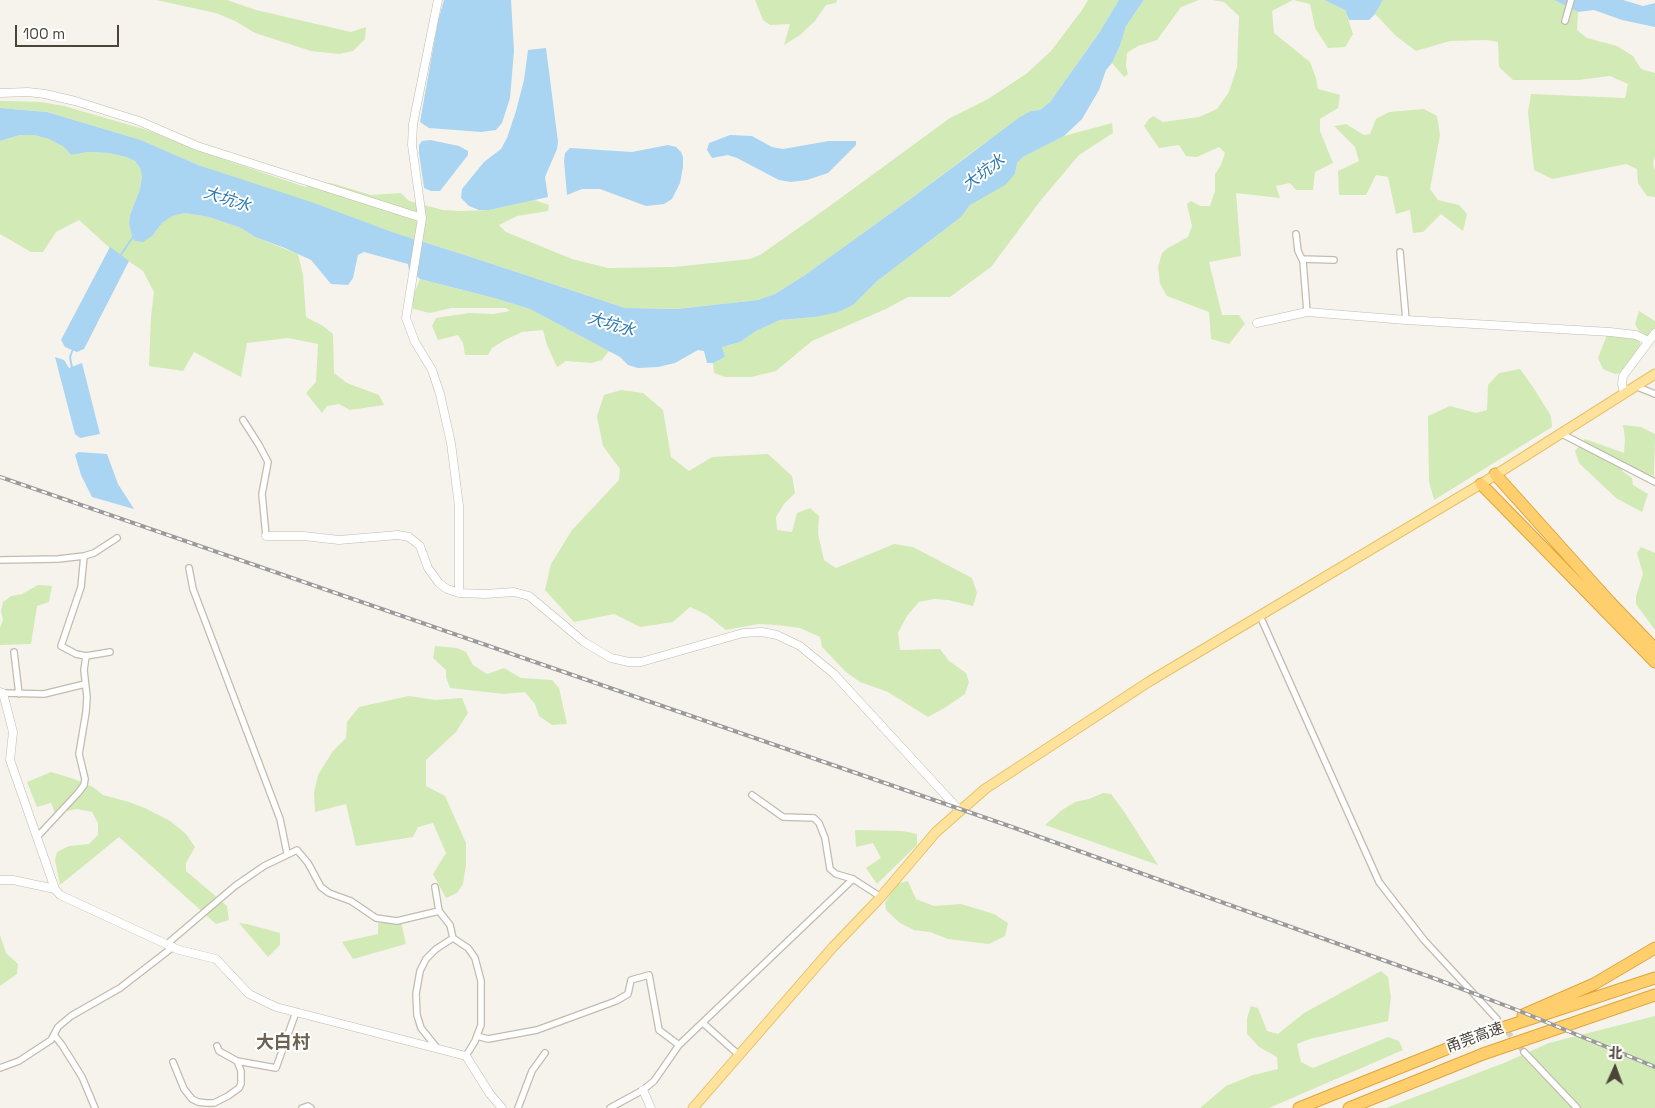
<!DOCTYPE html>
<meta charset="utf-8">
<style>
body{margin:0}
#map{position:relative;width:1655px;height:1108px;overflow:hidden;background:#f6f3ec;font-family:"Space Grotesk","Noto Sans SC",sans-serif}
canvas{display:block}
.north{position:absolute;left:1590px;top:1043px;width:50px;height:50px;-webkit-text-stroke:4px #fff;paint-order:stroke;rotate:2deg;font-size:14px;font-weight:700;line-height:20px;text-align:center;color:#4b4439}
.north::after{content:'';display:block;margin:auto;width:18px;height:22px;background:#4b4439;clip-path:polygon(50% 0,100% 100%,50% 72%,0 100%)}
.scale{position:absolute;left:15px;top:25px;width:104px;height:22px;box-sizing:border-box;border:2px solid #4b4439;border-top:0;padding-left:6px;font-size:15px;line-height:18px;white-space:nowrap;color:#4b4439;-webkit-text-stroke:4px #fff;paint-order:stroke}
</style>
<div id="map">
<canvas width="1655" height="1108"></canvas>
<div class="north">北</div>
<div class="scale">100 m</div>
</div>
<script>
const context = document.querySelector('canvas').getContext('2d');
context.lineJoin = 'round';
function paint(path, color) {
  context.fillStyle = color;
  context.fill(path, 'evenodd');
}
function toPath(rows) {
  const path = new Path2D();
  for (const r of rows) {
    path.moveTo(r[0], r[1]);
    for (let i = 2; i < r.length; i += 2) path.lineTo(r[i], r[i + 1]);
  }
  return path;
}
function strokePath(path, color, width, dash) {
  context.strokeStyle = color;
  context.lineWidth = width;
  context.lineCap = dash ? 'butt' : 'round';
  context.setLineDash(dash || []);
  context.stroke(path);
}
function label(font, color, halo, rows, align = 'center') {
  context.font = font + ' "Space Grotesk","Noto Sans SC",sans-serif';
  context.lineWidth = 4;
  context.setLineDash([]);
  context.textBaseline = 'middle';
  context.strokeStyle = halo;
  context.fillStyle = color;
  for (const [text, x, y, turn = 0] of rows) {
    context.save();
    context.translate(x, y);
    context.rotate((+turn || 0) * Math.PI / 180);
    context.textAlign = isNaN(turn) ? turn : align;
    if (halo) context.strokeText(text, 0, 0);
    context.fillText(text, 0, 0);
    context.restore();
  }
}
paint(toPath([
 [156,0,227,0,256,10,351,32,366,27,365,39,353,51,339,54,311,51,255,33,235,21,216,13],
 [755,0,837,0,836,3,826,5,815,21,800,35,784,45,790,24,770,25,763,20],
 [1088,0,1119,0,1099,33,1072,71,1050,102,1040,110,1031,111,975,150,909,200,805,275,775,294,758,300,677,309,625,308,471,257,392,232,198,165,141,140,47,112,0,108,0,101,8,101,41,102,64,106,147,130,211,155,305,187,322,183,331,183,371,195,401,193,409,201,443,210,461,211,489,210,534,200,549,205,548,211,517,216,499,225,506,232,572,259,608,268,674,267,750,259,760,255,827,208,950,118,988,99,1026,74,1051,51,1082,10],
 [1144,0,1199,0,1181,7,1157,40,1138,46,1127,53,1126,66,1128,74,1124,77,1112,63,1120,46,1126,26],
 [1212,0,1324,0,1345,10,1353,34,1345,47,1328,48,1315,28,1310,4,1293,0,1272,11,1274,33,1310,62,1316,78,1318,89,1340,95,1338,108,1320,119,1320,131,1333,163,1315,172,1313,190,1296,190,1290,183,1276,186,1280,198,1236,193,1241,256,1209,262,1222,315,1239,315,1245,324,1229,344,1211,339,1209,312,1167,296,1160,284,1158,267,1162,253,1168,248,1188,237,1192,226,1187,204,1191,201,1200,206,1210,206,1215,191,1215,174,1221,165,1225,153,1219,147,1197,157,1186,156,1179,145,1159,148,1144,126,1149,119,1153,116,1163,122,1199,117,1217,109,1229,92,1237,67,1239,16,1224,2],
 [1383,0,1554,0,1578,12,1577,30,1587,38,1617,46,1633,56,1641,69,1655,73,1655,156,1653,163,1655,171,1655,197,1647,196,1638,183,1637,169,1626,164,1552,179,1534,170,1528,112,1531,94,1625,98,1628,84,1610,76,1579,80,1513,80,1499,67,1498,42,1487,40,1450,41,1416,51,1396,36,1375,14],
 [1424,109,1437,116,1440,135,1430,189,1438,200,1459,205,1467,214,1463,231,1441,214,1423,232,1413,233,1410,210,1396,214,1388,177,1376,175,1366,195,1339,195,1338,171,1359,161,1355,147,1334,126,1346,124,1364,135,1370,134,1376,119,1389,112],
 [1112,123,1113,133,1079,155,1041,200,991,267,950,297,908,297,888,308,812,341,776,371,751,377,725,377,714,373,713,363,725,357,722,347,740,342,756,331,780,320,815,317,853,305,876,282,961,217,970,205,1015,174,1017,163,1023,157,1064,136],
 [20,135,34,135,49,139,64,147,71,155,88,152,109,153,126,157,135,161,140,168,142,176,140,189,130,215,129,224,132,236,153,235,162,223,171,216,185,213,209,217,241,228,255,237,298,254,303,275,306,317,323,326,333,334,334,373,347,383,379,395,384,405,350,410,339,404,327,406,322,413,306,393,316,382,318,344,288,338,247,343,241,377,194,352,183,371,149,366,151,317,154,292,143,271,112,250,79,220,56,232,43,252,31,252,0,234,0,141],
 [420,279,494,298,530,309,609,351,602,360,592,363,566,361,557,367,547,345,543,330,522,332,505,340,492,348,488,355,465,355,463,343,458,335,438,340,432,326,436,318,469,313,493,314,510,311,506,308,451,308,430,313,413,309,413,296],
 [1639,311,1655,321,1655,329,1652,334,1648,336,1639,331,1635,324],
 [1607,335,1632,337,1640,342,1641,348,1620,373,1615,374,1603,369,1598,358],
 [1520,369,1533,387,1551,416,1552,427,1434,500,1429,481,1428,416,1450,406,1476,413,1487,410,1488,385,1499,373],
 [621,390,643,393,663,410,671,457,689,471,712,457,768,454,792,476,795,493,784,504,776,517,777,530,792,532,797,513,810,508,819,516,818,534,824,560,836,568,894,544,913,547,972,578,977,593,973,606,948,600,934,599,919,602,907,616,898,633,900,650,940,649,949,661,966,673,969,682,965,694,946,707,928,717,888,692,860,682,846,672,822,647,820,637,800,628,777,625,758,624,726,630,707,615,690,607,673,622,640,627,614,614,574,622,545,590,551,564,572,530,619,480,620,469,603,446,597,416,604,395],
 [1623,425,1641,427,1655,434,1654,476,1624,466,1622,471,1632,478,1633,485,1648,494,1642,512,1616,498,1579,463,1575,451,1585,439,1624,453,1625,439],
 [1641,547,1655,553,1655,630,1636,604,1636,596,1643,574,1637,553],
 [38,585,52,586,49,602,37,606,31,644,0,645,0,628,3,620,1,611,3,602,11,596,22,594],
 [435,646,457,648,466,652,473,665,487,674,504,668,521,678,552,680,559,688,567,724,552,725,539,716,535,704,525,692,504,694,450,688,446,677,446,670,433,658],
 [409,696,435,700,462,698,468,713,456,732,426,760,426,786,445,796,466,843,466,865,463,884,457,893,446,898,433,874,446,853,433,823,418,827,413,837,356,846,346,804,315,812,314,793,318,775,333,751,346,738,347,722,359,707],
 [51,772,74,779,93,787,103,795,129,802,145,808,170,821,186,834,195,847,186,863,186,871,227,906,229,920,216,924,119,837,60,885,55,860,57,852,69,846,89,844,98,835,98,823,92,812,77,809,55,813,51,803,37,807,27,782],
 [1103,793,1111,794,1125,813,1158,865,1045,825,1062,810,1075,802,1089,799],
 [855,830,902,831,917,834,917,845,877,884,866,868,881,858,873,843,856,847],
 [908,881,916,899,934,906,961,904,994,914,1008,923,1005,936,989,944,948,939,930,932,914,930,900,923,886,910,885,903,894,888,900,883],
 [401,922,406,944,353,959,342,942,378,934,378,923],
 [239,923,247,924,280,933,280,945,268,957],
 [0,935,6,953,18,964,17,974,0,986],
 [1381,971,1388,977,1391,997,1388,1021,1310,1039,1297,1044,1301,1062,1313,1068,1388,1037,1399,1041,1403,1050,1269,1108,1200,1108,1226,1086,1253,1075,1278,1069,1277,1057,1259,1047,1247,1034,1247,1018,1251,1006,1258,1008,1267,1031,1278,1034,1304,1013],
 [1655,1016,1655,1108,1386,1108,1504,1063,1549,1043]
]), '#d2eab5');
paint(toPath([
 [444,0,511,0,514,51,510,98,502,123,496,130,481,132,429,128,420,122,438,21],
 [1119,0,1144,0,1126,26,1120,46,1112,63,1106,70,1099,90,1082,119,1064,136,1023,157,1017,163,1015,174,1005,185,970,205,961,217,876,282,853,305,838,312,815,317,780,320,756,331,740,342,722,347,725,357,713,363,707,363,704,351,698,350,675,363,658,367,638,368,628,365,620,357,530,309,494,298,420,279,409,270,408,264,364,252,358,255,353,278,348,285,331,284,311,260,285,248,255,237,241,228,209,217,185,213,172,216,162,223,153,235,143,242,135,241,132,236,129,224,130,215,140,189,142,176,140,168,135,161,126,157,109,153,88,152,71,155,64,147,49,139,34,135,20,135,0,141,0,108,47,112,141,140,198,165,311,202,392,232,471,257,625,308,677,309,758,300,775,294,805,275,909,200,1020,117,1031,111,1040,110,1050,102,1099,33],
 [1324,0,1383,0,1375,14,1369,20,1349,20,1345,10],
 [1554,0,1623,0,1643,6,1655,3,1655,27,1622,20,1594,10,1578,12],
 [546,48,558,142,557,149,545,177,548,197,489,210,479,210,469,206,461,198,462,189,484,162,501,149,507,138,516,111,524,80,528,50],
 [730,135,752,136,772,147,783,149,829,141,856,141,856,145,828,173,807,180,791,182,779,180,737,158,728,155,712,158,707,150,709,143],
 [430,140,459,146,468,151,468,155,440,191,431,191,424,188,419,153,419,145,422,141],
 [668,145,676,147,681,152,683,157,683,167,680,183,672,199,664,204,646,206,600,189,582,189,567,195,564,161,565,153,570,148,632,152],
 [110,247,129,261,84,349,77,352,65,347,61,340],
 [55,357,64,360,69,368,82,363,100,434,80,438,75,434],
 [78,452,107,454,118,484,134,509,92,497,81,475,75,455]
]), '#a9d4f2');
strokePath(toPath([
 [120,256,133,237],
 [72,368,70,357,73,349]
]), '#a9d4f2', 2);
strokePath(toPath([
 [1497,1019,1524,1052]
]), '#d4d0c8', 5.5, [5.5, 3]);
const minor = toPath([
 [1565,21,1571,0],
 [1296,234,1298,251,1303,261,1307,312],
 [1400,252,1406,320],
 [1302,259,1334,260],
 [1635,386,1655,394],
 [243,420,259,445,268,462,262,494,266,536],
 [1560,433,1655,482],
 [84,556,81,587,61,646,76,654,86,656],
 [0,560,58,559,84,556,94,553,117,538],
 [189,568,193,589,280,819,287,853],
 [1260,616,1379,882,1424,940,1497,1019],
 [14,652,19,694],
 [3,693,44,694,85,684],
 [752,795,783,817,814,818,819,823,825,838,830,869,836,874,853,879,881,897],
 [37,837,78,793,84,785,85,779,79,754,86,712,87,697,84,670,86,656,110,652],
 [435,887,439,911,450,925,453,938,436,949,426,959,420,971,416,994,417,1015,421,1028,437,1048],
 [453,938,468,948,475,958,481,981,481,1025,475,1041,466,1056],
 [167,944,235,886,264,866,297,850,308,863,321,887,329,893,351,901,376,918,397,921,439,911],
 [703,1023,739,1055],
 [54,1035,62,1045,82,1077,95,1108],
 [477,1036,488,1039,537,1030,616,1001,628,994,631,980,649,975,659,1030,679,1045],
 [217,1046,219,1051,237,1061,276,1068,296,1012],
 [1524,1052,1577,1108],
 [173,1062,184,1089,192,1099,198,1102,206,1103,214,1103,228,1096,239,1088,241,1084,241,1071,237,1061],
 [0,1068,19,1061,51,1040,58,1027,71,1016,120,988,173,947],
 [302,1108,308,1106,311,1108],
 [518,1108,532,1071,545,1053],
 [610,1108,643,1090,654,1081,679,1045,853,879]
]);
const tertiary = toPath([
 [438,0,413,124,412,145,422,218,406,318,415,342,432,370,440,394,451,443,459,506,459,593],
 [0,93,28,92,45,94,75,101,139,121,197,146,422,218],
 [1257,323,1307,312,1406,320,1610,332,1636,335,1648,341],
 [1624,393,1622,384,1623,376,1655,333],
 [266,536,304,536,339,540,398,535,409,537,420,546,428,568,439,583,447,589,459,593,485,594,514,592,529,596,584,642,611,658,629,662,641,662,743,633,762,632,777,635,800,646,834,674,960,811],
 [0,692,3,693,13,732,10,760,55,889,60,895,179,950,216,959,249,994,276,1007,466,1056,490,1094,502,1108],
 [0,880,13,880,55,889],
 [643,1090,651,1108]
]);
const primary = toPath([
 [693,1108,833,947,879,899,936,832,985,789,1150,681,1481,484,1655,374]
]);
const motorway = toPath([
 [1495,474,1609,601,1655,649],
 [1481,484,1655,662],
 [1523,1015,1594,984,1655,948],
 [1299,1108,1484,1034,1655,978],
 [1349,1108,1483,1054,1655,995]
]);
strokePath(minor, '#c2bbae', 8);
strokePath(tertiary, '#c2bbae', 9);
strokePath(primary, '#e6c16a', 11);
strokePath(motorway, '#e0a43c', 13);
strokePath(minor, '#fff', 5.5);
strokePath(tertiary, '#fff', 8);
strokePath(primary, '#ffe39c', 9);
strokePath(motorway, '#ffcf6e', 11);
const rail = toPath([
 [0,477,1012,827,1436,979,1517,1010,1655,1067]
]);
strokePath(rail, '#9a9a9a', 4);
strokePath(rail, '#fff', 2, [5.5]);
label('15px', '#4b4439', '#fff', [
 ["甬莞高速",1475,1038,-20]
]);
label('italic 16px', '#2e7ab2', '#fff', [
 ["大坑水",984,173,-37],
 ["大坑水",227,200,18],
 ["大坑水",611,325,17]
]);
label('bold 18px', '#6e6250', '#fff', [
 ["大白村",283,1043]
]);
</script>
